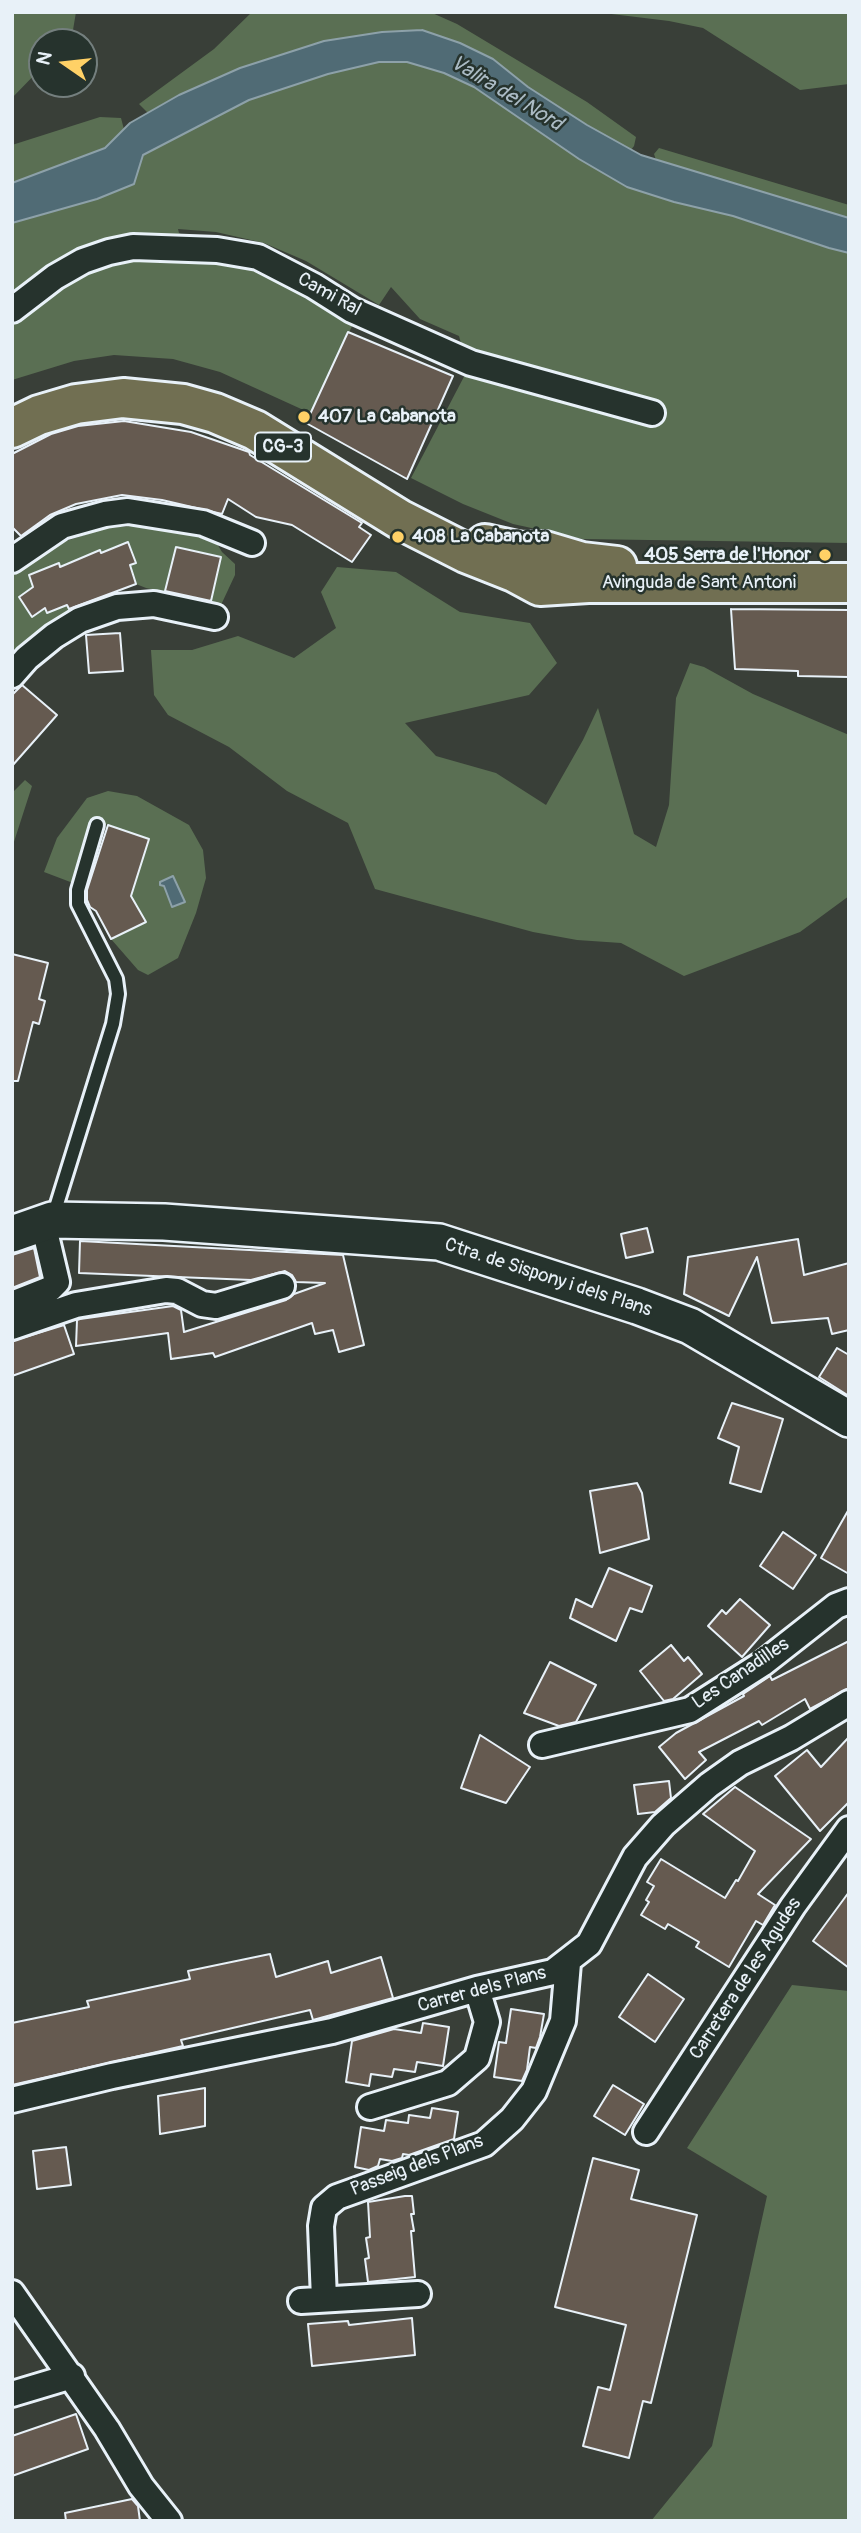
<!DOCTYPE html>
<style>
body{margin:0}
#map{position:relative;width:861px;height:2533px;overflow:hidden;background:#393f38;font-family:Pangolin,sans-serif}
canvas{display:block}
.frame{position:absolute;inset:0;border:14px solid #e8f1f8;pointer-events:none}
.north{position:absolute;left:28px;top:28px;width:70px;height:70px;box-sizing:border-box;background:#26332d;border:2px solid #747f7e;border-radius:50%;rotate:284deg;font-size:19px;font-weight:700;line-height:28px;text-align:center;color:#e8f1f8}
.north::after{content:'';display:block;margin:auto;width:24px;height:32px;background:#ffd166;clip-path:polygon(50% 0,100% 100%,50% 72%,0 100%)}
</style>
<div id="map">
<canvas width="861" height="2533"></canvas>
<div class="frame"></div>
<div class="north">N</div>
</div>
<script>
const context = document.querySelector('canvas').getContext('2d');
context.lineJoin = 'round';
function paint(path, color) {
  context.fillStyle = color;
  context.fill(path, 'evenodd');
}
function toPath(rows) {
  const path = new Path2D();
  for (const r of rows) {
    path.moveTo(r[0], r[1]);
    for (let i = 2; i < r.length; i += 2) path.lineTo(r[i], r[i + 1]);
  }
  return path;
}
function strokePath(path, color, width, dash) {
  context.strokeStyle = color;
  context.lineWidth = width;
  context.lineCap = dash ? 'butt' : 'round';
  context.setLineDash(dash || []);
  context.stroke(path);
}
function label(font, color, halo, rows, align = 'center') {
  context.font = font + ' Pangolin,sans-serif';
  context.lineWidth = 5;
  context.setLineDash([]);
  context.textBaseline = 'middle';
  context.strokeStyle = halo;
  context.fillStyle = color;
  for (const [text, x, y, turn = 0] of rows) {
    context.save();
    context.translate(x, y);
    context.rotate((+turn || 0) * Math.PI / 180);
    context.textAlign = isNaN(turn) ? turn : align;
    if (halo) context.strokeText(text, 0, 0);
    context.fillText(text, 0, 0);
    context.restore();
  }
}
paint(toPath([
 [12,12,76,12,73,30,63,42,42,42,42,67,12,98],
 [252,12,430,12,457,24,587,102,636,137,634,146,631,150,587,125,528,87,490,58,460,43,177,96,148,113,139,104,214,49],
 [595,12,849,12,849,84,800,90,703,28,669,21],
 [379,62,407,62,444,73,474,87,579,159,674,202,733,216,829,248,849,253,849,543,582,539,513,524,463,504,411,478,468,369,459,336,420,319,391,287,379,305,306,261,264,243,216,232,178,229,179,233,197,242,256,265,355,320,310,413,220,372,173,359,114,355,74,361,12,380,12,145,100,117,121,118,136,175,143,155,249,100,328,74],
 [659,148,849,205,849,218,656,160,654,154],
 [145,525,183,532,216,542,222,552,235,564,235,575,221,605,211,603,177,548,165,592,146,588,136,584,130,565,136,563,128,542,101,553,100,551,60,567,59,563,29,574,33,587,19,597,32,616,45,608,47,612,67,605,70,614,40,631,22,645,12,657,12,575,66,541,106,528],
 [337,567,396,572,460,612,530,623,557,663,529,695,405,723,436,756,496,773,546,805,583,740,598,708,634,834,656,847,669,805,676,698,690,663,704,667,753,694,849,735,849,896,800,932,684,976,621,943,577,940,533,932,375,889,348,823,287,791,229,747,168,715,154,695,151,650,192,650,238,636,294,658,336,628,321,592],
 [25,780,32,786,12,848,12,793],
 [108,791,137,796,189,825,203,850,206,878,196,913,178,958,148,975,138,970,111,939,145,922,131,896,149,839,94,820,73,883,44,872,57,838,87,798],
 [792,1985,849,1991,849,2521,651,2521,712,2446,767,2196,687,2148]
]), '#5a6f53');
const water = toPath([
 [422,30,460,43,493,59,528,87,587,125,641,155,849,218,849,253,829,248,733,216,674,202,627,187,579,159,474,87,444,73,407,62,379,62,328,74,249,100,143,155,134,184,97,199,12,223,12,183,105,148,130,123,179,95,240,68,324,41,382,32,422,30],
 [173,876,185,902,172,907,164,886,160,885,160,882,173,876]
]);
paint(water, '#506b75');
strokePath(water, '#8da1a9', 2);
const building = toPath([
 [348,332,453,376,407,479,306,423,348,332],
 [124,421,191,432,249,452,250,455,362,523,359,527,371,535,352,562,292,525,256,517,228,499,222,514,162,500,122,495,76,504,50,515,21,536,12,527,12,454,51,434,78,426,124,421],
 [128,542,136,563,130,565,136,584,69,609,67,605,47,613,45,608,32,617,19,597,33,587,29,575,59,563,60,567,100,550,101,553,128,542],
 [176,547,221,557,211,601,165,591,176,547],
 [731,609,849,610,849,677,798,676,798,671,735,669,731,609],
 [120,633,123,671,89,673,86,635,120,633],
 [22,685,57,715,12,766,12,695,22,685],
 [108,825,149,839,131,896,146,922,111,939,96,911,90,907,87,900,87,890,108,825],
 [12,954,48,963,39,999,45,1001,39,1024,33,1022,18,1081,12,1081,12,954],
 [647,1228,653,1252,626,1258,621,1234,647,1228],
 [798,1239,804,1275,849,1263,849,1330,832,1334,828,1318,772,1323,757,1257,729,1316,684,1294,688,1257,798,1239],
 [80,1241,343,1255,364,1345,339,1352,333,1330,315,1334,312,1323,215,1357,213,1353,171,1359,168,1333,76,1346,77,1320,80,1319,173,1306,181,1310,184,1332,286,1300,294,1294,325,1283,296,1282,292,1275,285,1271,251,1280,79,1273,80,1241],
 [34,1248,40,1277,12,1288,12,1255,34,1248],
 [64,1325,74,1354,12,1376,12,1341,64,1325],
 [837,1348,849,1355,849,1396,819,1377,837,1348],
 [732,1403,783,1419,761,1492,730,1483,739,1447,718,1438,732,1403],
 [637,1483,642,1493,649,1539,600,1553,590,1491,637,1483],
 [849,1509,849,1574,821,1558,849,1509],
 [783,1532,816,1555,793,1589,760,1566,783,1532],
 [609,1568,652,1586,642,1612,630,1608,616,1641,570,1618,576,1599,592,1607,609,1568],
 [740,1599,770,1625,742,1657,708,1626,722,1610,726,1614,740,1599],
 [849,1641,849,1688,810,1709,805,1699,762,1725,759,1721,699,1752,706,1760,685,1779,659,1747,676,1733,744,1696,743,1694,770,1676,772,1680,849,1641],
 [671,1645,684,1661,688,1657,702,1674,673,1699,664,1701,640,1671,671,1645],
 [550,1662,596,1685,576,1722,559,1726,524,1713,550,1662],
 [480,1735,530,1767,506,1803,461,1788,480,1735],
 [849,1737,849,1802,820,1831,775,1776,807,1750,821,1767,849,1737],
 [669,1781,671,1798,655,1812,638,1814,634,1785,669,1781],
 [735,1787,811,1839,758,1894,775,1905,763,1925,756,1921,729,1967,696,1947,699,1942,668,1924,665,1929,641,1915,649,1902,646,1900,654,1886,647,1882,661,1859,725,1898,736,1880,738,1881,755,1851,703,1814,735,1787],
 [849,1892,849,1968,813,1941,849,1892],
 [270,1954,276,1977,328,1961,331,1973,381,1957,393,1998,313,2020,310,2010,181,2040,183,2046,12,2085,12,2023,89,2007,87,2001,190,1979,188,1971,270,1954],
 [648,1974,684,1999,655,2042,619,2017,648,1974],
 [511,2009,544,2014,540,2037,536,2048,530,2047,527,2070,522,2081,494,2077,499,2042,506,2043,511,2009],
 [423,2023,449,2027,443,2066,417,2062,415,2072,394,2069,392,2077,371,2074,369,2086,346,2082,352,2041,394,2029,421,2033,423,2023],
 [613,2085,644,2104,625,2135,594,2116,613,2085],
 [205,2088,205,2126,160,2134,158,2096,205,2088],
 [432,2108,458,2112,454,2139,409,2155,403,2154,402,2158,392,2161,380,2159,378,2166,369,2170,355,2167,361,2127,384,2131,386,2120,408,2123,409,2115,430,2118,432,2108],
 [66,2147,71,2185,37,2189,33,2151,66,2147],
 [593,2158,639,2170,631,2199,697,2215,651,2403,643,2401,629,2458,583,2446,598,2387,610,2390,626,2325,555,2307,593,2158],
 [405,2196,412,2196,414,2214,411,2214,414,2231,411,2231,415,2277,368,2282,365,2259,369,2258,366,2238,370,2237,368,2202,405,2196],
 [412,2318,415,2355,312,2366,308,2324,348,2321,349,2325,412,2318],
 [76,2414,88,2449,12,2476,12,2436,76,2414],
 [132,2499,138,2506,140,2521,66,2521,65,2513,132,2499]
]);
paint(building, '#655a50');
strokePath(building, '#e8f1f8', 2);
const service = toPath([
 [53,1217,113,1024,118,994,116,979,78,904,78,890,97,825]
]);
const minor = toPath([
 [12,310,55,277,83,261,109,252,133,247,217,250,258,257,314,286,352,310,471,363,652,413],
 [12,560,62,526,105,514,128,511,203,523,252,543],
 [12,675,27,658,54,636,80,620,117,607,154,604,215,617],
 [12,1304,50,1289,57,1282,43,1223],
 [12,1327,76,1305,166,1290,177,1291,202,1304,216,1306,282,1286],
 [542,1745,690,1710,762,1664,836,1606,849,1601],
 [12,2100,112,2076,332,2031,477,1989,553,1972,589,1944,635,1857,663,1825,709,1785,740,1763,791,1738,849,1703],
 [370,2107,448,2083,477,2058,487,2022,477,1989],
 [646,2132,793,1906,849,1829],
 [12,2293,107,2429,141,2486,169,2521],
 [324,2299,321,2226,324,2208,337,2197,484,2144,512,2119,534,2091,563,2021,568,1963],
 [301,2301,418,2294],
 [12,2394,72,2376]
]);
const secondary = toPath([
 [12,1234,52,1220,164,1222,439,1242,637,1306,690,1326,849,1419]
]);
const primary = toPath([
 [12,428,39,415,76,404,123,398,183,404,215,413,255,430,399,519,466,553,514,572,540,586,588,583,849,583],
 [485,544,521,552,545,551,582,562,617,566]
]);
strokePath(service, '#e8f1f8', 18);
strokePath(minor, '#e8f1f8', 30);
strokePath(secondary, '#e8f1f8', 40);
strokePath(primary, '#e8f1f8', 44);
strokePath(service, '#26332d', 12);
strokePath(minor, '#26332d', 24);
strokePath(secondary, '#26332d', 35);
strokePath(primary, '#716f52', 38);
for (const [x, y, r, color] of [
 [304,417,7,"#ffd166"],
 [398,537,7,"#ffd166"],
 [825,555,7,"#ffd166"]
]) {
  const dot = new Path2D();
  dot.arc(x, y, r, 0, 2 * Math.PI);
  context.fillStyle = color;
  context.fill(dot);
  strokePath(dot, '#26332d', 2.5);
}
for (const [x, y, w] of [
 [283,447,56]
]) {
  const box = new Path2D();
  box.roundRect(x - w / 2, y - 14.5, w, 29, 5);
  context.fillStyle = '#26332d';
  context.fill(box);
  strokePath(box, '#e8f1f8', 2);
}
label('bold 18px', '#e8f1f8', null, [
 ["CG-3",283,447]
]);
label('19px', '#e8f1f8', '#26332d', [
 ["Cami Ral",329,295,29],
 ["Avinguda de Sant Antoni",699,583],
 ["Ctra. de Sispony i dels Plans",548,1278,18],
 ["Les Canadilles",741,1674,-34],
 ["Carretera de les Agudes",746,1979,-57],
 ["Carrer dels Plans",482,1990,-15],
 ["Passeig dels Plans",417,2166,-21]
]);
label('bold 19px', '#e8f1f8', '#26332d', [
 ["407 La Cabanota",318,417],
 ["408 La Cabanota",412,537],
 ["405 Serra de l'Honor",811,555,"right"]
], 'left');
label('italic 21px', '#abbbc4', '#26332d', [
 ["Valira del Nord",506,94,31]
]);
</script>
